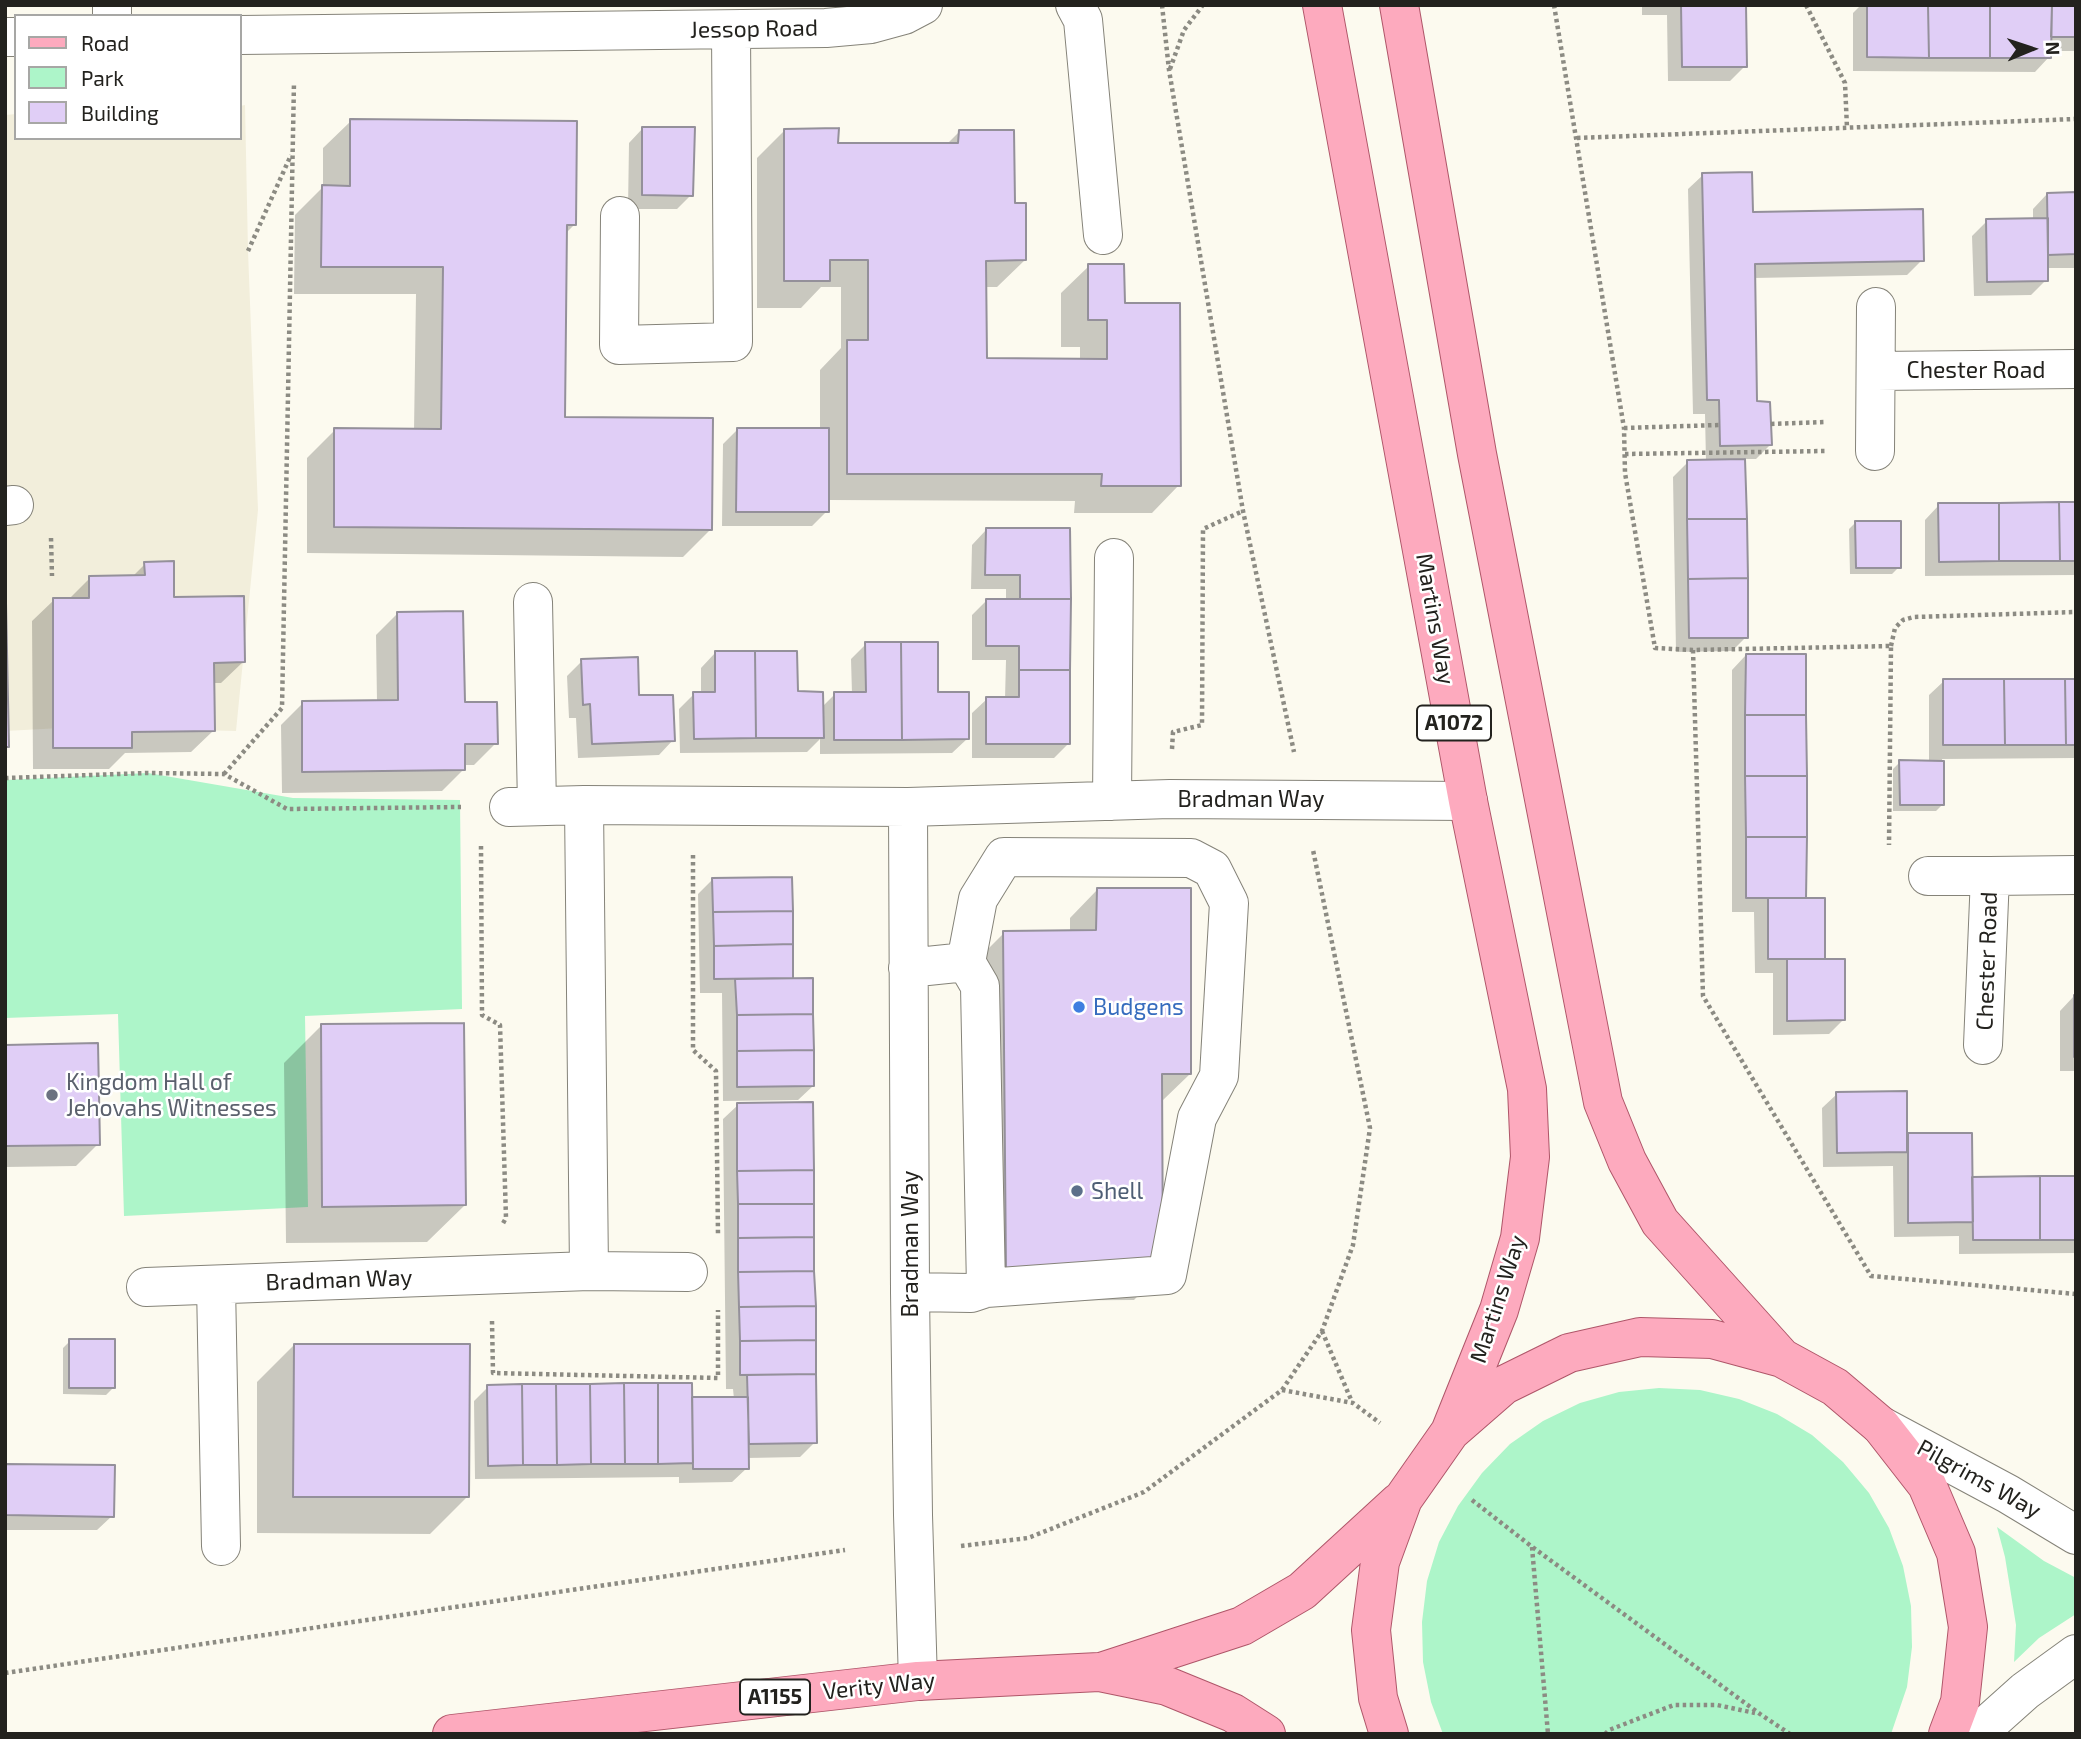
<!DOCTYPE html>
<style>
body{margin:0}
#map{position:relative;width:2081px;height:1739px;overflow:hidden;background:#fcfaef;font-family:"Exo 2",sans-serif}
canvas{display:block}
.frame{position:absolute;inset:0;border:7px solid #23221e;pointer-events:none}
.legend{position:absolute;left:14px;top:14px;width:228px;height:126px;box-sizing:border-box;background:#fff;border:2px solid #a7a7a5;margin:0;padding:9px 12px;list-style:none;font-size:21px;color:#23221e}
.legend li{display:flex;align-items:center;gap:14px;height:35px}
.legend b{width:35px;border:2px solid #a7a7a5}
.north{position:absolute;left:1997px;top:14px;width:70px;height:70px;-webkit-text-stroke:5px #fff;paint-order:stroke;rotate:88deg;font-size:19px;font-weight:700;line-height:28px;text-align:center;color:#23221e}
.north::after{content:'';display:block;margin:auto;width:24px;height:32px;background:#23221e;clip-path:polygon(50% 0,100% 100%,50% 72%,0 100%)}
</style>
<div id="map">
<canvas width="2081" height="1739"></canvas>
<div class="frame"></div>
<ul class="legend">
<li><b style="height:9px;background:#fdaabe"></b>Road</li>
<li><b style="height:19px;background:#adf5c9"></b>Park</li>
<li><b style="height:19px;background:#e0cef6"></b>Building</li>
</ul>
<div class="north">N</div>
</div>
<script>
const context = document.querySelector('canvas').getContext('2d');
context.lineJoin = 'round';
function paint(path, color) {
  context.fillStyle = color;
  context.fill(path, 'evenodd');
}
function toPath(rows) {
  const path = new Path2D();
  for (const r of rows) {
    path.moveTo(r[0], r[1]);
    for (let i = 2; i < r.length; i += 2) path.lineTo(r[i], r[i + 1]);
  }
  return path;
}
function strokePath(path, color, width, dash) {
  context.strokeStyle = color;
  context.lineWidth = width;
  context.lineCap = dash ? 'butt' : 'round';
  context.setLineDash(dash || []);
  context.stroke(path);
}
function label(font, color, halo, rows, align = 'center') {
  context.font = font + ' "Exo 2",sans-serif';
  context.lineWidth = 5;
  context.setLineDash([]);
  context.textBaseline = 'middle';
  context.strokeStyle = halo;
  context.fillStyle = color;
  for (const [text, x, y, turn = 0] of rows) {
    context.save();
    context.translate(x, y);
    context.rotate((+turn || 0) * Math.PI / 180);
    context.textAlign = isNaN(turn) ? turn : align;
    if (halo) context.strokeText(text, 0, 0);
    context.fillText(text, 0, 0);
    context.restore();
  }
}
paint(toPath([
 [245,105,248,251,258,510,236,731,81,727,5,731,5,115,16,114,16,138,240,138,240,106]
]), '#f2eedb');
paint(toPath([
 [148,773,293,798,460,800,462,1009,305,1016,308,1207,124,1216,118,1014,5,1018,5,780],
 [1659,1388,1700,1390,1739,1399,1777,1414,1812,1435,1843,1462,1869,1493,1889,1528,1903,1566,1911,1606,1912,1647,1907,1687,1891,1734,1443,1734,1431,1702,1423,1662,1422,1622,1427,1581,1439,1542,1458,1506,1482,1473,1510,1444,1543,1421,1580,1403,1619,1392],
 [1997,1527,2044,1561,2076,1578,2076,1614,2039,1638,2014,1662,2016,1625,2005,1557]
]), '#adf5c9');
paint(toPath([
 [1642,5,1744,5,1745,66,1730,81,1668,81,1667,15,1642,15],
 [1861,5,2076,5,2076,51,2050,51,2049,57,2035,72,1853,71,1853,13],
 [351,121,574,225,565,234,563,419,711,529,683,557,307,553,307,458,335,430,414,431,416,294,294,294,295,215,323,187,323,148],
 [643,128,691,195,677,209,628,209,629,143],
 [785,130,836,144,947,144,959,132,1013,204,1025,260,997,287,985,287,985,360,1080,360,1080,347,1061,347,1061,293,1089,266,1123,305,1179,485,1152,513,1074,513,1075,501,827,500,827,511,812,526,722,526,723,444,737,430,820,430,820,370,841,348,841,287,821,287,801,308,757,308,757,158],
 [1703,175,1751,214,1922,260,1907,275,1754,278,1756,403,1770,445,1756,459,1744,459,1746,637,1732,651,1676,652,1673,477,1688,462,1706,462,1705,414,1693,414,1688,189],
 [2047,194,2076,194,2076,268,2046,268,2046,280,2031,295,1974,296,1972,236,1987,221,2033,220,2033,209],
 [2076,504,2076,575,1925,576,1925,520,1939,505],
 [1856,522,1899,567,1892,574,1850,574,1849,529],
 [986,530,1068,530,1069,743,1054,758,972,758,972,713,987,699,1005,699,1006,660,972,660,972,615,987,600,1006,601,1006,589,971,589,972,545],
 [145,564,172,599,243,662,221,683,212,683,213,731,191,752,125,753,109,769,33,769,32,621,54,600,68,600,90,578,132,577],
 [398,613,463,704,496,743,474,765,463,765,463,770,442,791,282,793,281,725,303,703,377,702,376,635],
 [866,644,937,694,967,739,952,753,820,754,820,739,807,752,680,753,679,709,694,694,701,694,701,668,715,653,821,708,835,694,852,694,851,659],
 [1746,655,1805,900,1843,1020,1829,1034,1773,1035,1773,973,1755,973,1754,912,1732,912,1732,670],
 [582,661,637,697,673,740,659,755,578,758,576,718,569,718,567,676],
 [2076,680,2076,758,1942,759,1943,804,1936,811,1893,811,1893,769,1900,762,1929,762,1929,695,1944,681],
 [713,879,791,879,791,980,813,1086,798,1100,723,1101,722,993,700,993,698,894],
 [1097,890,1190,1074,1162,1101,1161,1272,1134,1300,979,1301,976,961,1004,933,1070,932,1070,918],
 [2074,996,2076,1071,2060,1071,2060,1011],
 [321,1026,465,1205,427,1242,286,1243,284,1063],
 [5,1046,98,1144,76,1166,5,1167],
 [1837,1094,1906,1135,1970,1134,1971,1179,2076,1178,2076,1253,1959,1254,1959,1236,1894,1237,1893,1166,1823,1167,1822,1108],
 [811,1104,815,1442,800,1457,747,1458,747,1468,732,1482,679,1483,679,1477,475,1479,474,1401,488,1387,691,1399,734,1399,733,1389,726,1389,723,1119,738,1105],
 [70,1341,113,1388,106,1395,63,1394,63,1348],
 [294,1345,467,1497,430,1534,257,1533,257,1382],
 [5,1466,112,1516,97,1530,5,1530]
]), '#0003');
const building = toPath([
 [1681,5,1746,5,1747,67,1682,67,1681,5],
 [1867,5,1928,5,1929,58,1867,57,1867,5],
 [1928,5,1990,5,1990,58,1929,58,1928,5],
 [1990,5,2052,5,2051,58,1990,58,1990,5],
 [2052,5,2076,5,2076,37,2051,37,2052,5],
 [350,119,577,121,576,225,567,225,565,417,713,418,712,530,334,527,334,428,441,429,443,267,321,267,322,185,350,186,350,119],
 [642,127,695,127,693,196,642,195,642,127],
 [839,128,838,143,958,143,959,130,1014,130,1015,203,1026,203,1026,260,986,261,987,358,1107,359,1107,320,1088,320,1088,264,1124,264,1125,303,1180,303,1181,486,1101,486,1102,474,847,474,847,340,868,340,868,260,830,260,830,281,784,281,784,129,839,128],
 [1752,172,1753,212,1923,209,1924,261,1755,264,1757,401,1770,402,1772,445,1720,446,1719,400,1707,400,1702,173,1752,172],
 [2076,192,2076,254,2048,255,2047,193,2076,192],
 [2048,218,2048,281,1987,282,1986,219,2048,218],
 [737,428,829,428,829,512,736,512,737,428],
 [1745,459,1747,519,1687,519,1687,460,1745,459],
 [2059,502,2076,502,2076,561,2060,561,2059,502],
 [2059,502,2060,561,1999,561,1999,503,2059,502],
 [1938,503,1999,503,1999,561,1939,562,1938,503],
 [1687,519,1747,519,1748,578,1688,579,1687,519],
 [1855,521,1901,521,1901,568,1856,568,1855,521],
 [986,528,1070,528,1071,599,1020,599,1020,575,985,575,986,528],
 [5,555,9,747,5,747,5,555],
 [174,561,174,597,244,596,245,662,214,663,215,731,132,732,132,748,53,748,53,598,89,598,89,576,145,575,144,562,174,561],
 [1748,578,1748,638,1689,638,1688,579,1748,578],
 [986,599,1071,599,1070,670,1019,670,1019,646,986,646,986,599],
 [463,611,465,702,497,702,498,744,465,744,465,770,302,772,302,701,398,700,397,612,463,611],
 [865,642,901,642,902,740,834,740,834,692,866,692,865,642],
 [901,642,938,642,938,692,969,692,969,739,902,740,901,642],
 [715,651,755,651,756,738,694,739,693,692,715,692,715,651],
 [755,651,797,651,798,691,823,692,824,738,756,738,755,651],
 [1746,654,1806,654,1806,715,1745,715,1746,654],
 [638,657,639,695,673,695,675,741,592,744,590,704,583,705,581,659,638,657],
 [1019,670,1070,670,1070,744,986,744,986,697,1019,697,1019,670],
 [1943,679,2004,679,2005,745,1943,745,1943,679],
 [2004,679,2065,679,2066,745,2005,745,2004,679],
 [2065,679,2076,679,2076,745,2066,745,2065,679],
 [1745,715,1806,715,1807,776,1745,776,1745,715],
 [1899,760,1944,761,1944,805,1900,805,1899,760],
 [1745,776,1807,776,1807,837,1746,837,1745,776],
 [1746,837,1807,837,1806,898,1746,898,1746,837],
 [792,877,793,911,713,912,712,878,792,877],
 [1097,888,1191,888,1191,1074,1162,1074,1163,1273,1006,1274,1003,931,1096,930,1097,888],
 [1768,898,1825,898,1825,959,1768,959,1768,898],
 [793,911,793,944,714,946,713,912,793,911],
 [793,944,793,978,714,979,714,946,793,944],
 [1787,959,1845,959,1845,1020,1787,1021,1787,959],
 [813,978,813,1014,737,1015,735,979,813,978],
 [2074,995,2076,995,2076,1057,2074,1057,2074,995],
 [813,1014,814,1050,737,1051,737,1015,813,1014],
 [464,1023,466,1205,322,1207,321,1024,464,1023],
 [98,1043,100,1145,5,1146,5,1045,98,1043],
 [814,1050,814,1086,737,1087,737,1051,814,1050],
 [1907,1091,1907,1152,1837,1153,1836,1092,1907,1091],
 [813,1102,814,1170,737,1171,737,1103,813,1102],
 [1908,1133,1972,1133,1973,1222,1908,1223,1908,1133],
 [814,1170,814,1204,738,1204,737,1171,814,1170],
 [2040,1176,2076,1176,2076,1240,2040,1240,2040,1176],
 [2040,1176,2040,1240,1973,1240,1972,1177,2040,1176],
 [738,1204,814,1204,814,1237,738,1238,738,1204],
 [814,1237,814,1271,738,1272,738,1238,814,1237],
 [814,1271,816,1306,739,1307,738,1272,814,1271],
 [816,1306,816,1340,740,1341,739,1307,816,1306],
 [69,1339,115,1339,115,1388,69,1388,69,1339],
 [816,1340,816,1374,740,1375,740,1341,816,1340],
 [294,1344,470,1344,469,1497,293,1497,294,1344],
 [816,1374,817,1443,749,1444,747,1375,816,1374],
 [624,1383,625,1464,591,1464,590,1384,624,1383],
 [624,1383,658,1383,658,1464,625,1464,624,1383],
 [658,1383,692,1383,693,1463,658,1464,658,1383],
 [522,1384,523,1465,488,1466,487,1385,522,1384],
 [522,1384,556,1384,557,1465,523,1465,522,1384],
 [556,1384,590,1384,591,1464,557,1465,556,1384],
 [692,1397,748,1397,749,1469,693,1469,692,1397],
 [5,1464,115,1465,114,1517,5,1515,5,1464]
]);
paint(building, '#e0cef6');
strokePath(building, '#94909a', 2);
const minor = toPath([
 [112,5,112,16],
 [1075,5,1083,20,1103,235],
 [240,35,826,28,871,24,904,15,923,5],
 [5,37,16,37],
 [620,216,619,345,733,342,731,30],
 [1876,371,2076,369],
 [1875,451,1876,307],
 [5,506,14,505],
 [533,602,537,806],
 [1112,801,1114,558],
 [584,805,589,1271],
 [509,807,584,805,908,807,1170,799,1468,801],
 [908,807,910,1292,913,1515,918,1681],
 [1928,876,1990,876],
 [966,962,978,899,1004,857,1191,858,1212,869,1229,903,1219,1076,1197,1118,1167,1275,986,1288],
 [908,968,966,962,980,986,986,1288,971,1293,910,1292],
 [1983,1045,1990,876,2076,875],
 [216,1285,221,1546],
 [146,1287,589,1271,688,1272],
 [1881,1426,2008,1494,2076,1535],
 [1977,1734,2025,1691,2076,1654]
]);
const major = toPath([
 [1322,5,1468,801,1527,1089,1530,1157,1520,1238,1499,1310,1450,1432],
 [1399,5,1477,454,1603,1102,1627,1161,1660,1222,1782,1358],
 [1101,1672,1242,1626,1302,1591,1399,1502],
 [452,1734,918,1681,1099,1672,1167,1686,1233,1713,1266,1734],
 [1389,1734,1378,1698,1371,1630,1380,1562,1403,1499,1450,1432,1504,1385,1569,1353,1640,1337,1712,1339,1782,1358,1835,1387,1881,1426,1927,1485,1956,1553,1968,1627,1960,1702,1948,1734]
]);
strokePath(minor, '#858379', 40);
strokePath(major, '#af5669', 40);
strokePath(toPath([
 [1162,5,1169,70,1243,511,1294,752],
 [1554,5,1624,428,1625,473,1655,648,1693,650,1891,646,1889,845],
 [1806,5,1845,83,1847,128],
 [1170,69,1184,30,1203,5],
 [1577,138,2076,119],
 [248,251,291,155],
 [1771,424,1825,422],
 [1624,428,1719,425],
 [1625,454,1825,451],
 [51,538,52,576],
 [1891,646,1895,628,1903,620,1914,617,2076,612],
 [1693,650,1703,996,1871,1276,2076,1294],
 [1172,749,1173,732,1202,725,1203,529,1243,511],
 [224,774,282,708,294,82],
 [5,778,148,773,224,774,287,809,461,807],
 [481,846,482,1015,500,1025,506,1218,502,1225],
 [693,855,693,1050,716,1071,718,1235],
 [492,1321,493,1373,718,1378,718,1310],
 [1322,1331,1352,1402],
 [1282,1390,1353,1403,1380,1423],
 [1472,1500,1531,1546,1760,1714,1790,1734],
 [961,1546,1028,1538,1144,1492,1282,1390,1322,1331,1353,1245,1370,1128,1313,850],
 [1532,1547,1548,1734],
 [5,1673,845,1550],
 [1605,1734,1609,1730,1674,1705,1717,1705,1755,1713]
]), '#8c8b83', 4.5, [3.5, 3.5]);
strokePath(minor, '#fff', 38);
strokePath(major, '#fdaabe', 38);
for (const [x, y, r, color] of [
 [1079,1007,7,"#3f7fe0"],
 [52,1095,7,"#6b7280"],
 [1077,1191,7,"#5c6f8a"]
]) {
  const dot = new Path2D();
  dot.arc(x, y, r, 0, 2 * Math.PI);
  context.fillStyle = color;
  context.fill(dot);
  strokePath(dot, '#fff', 2.5);
}
for (const [x, y, w] of [
 [1454,723,74],
 [775,1697,70]
]) {
  const box = new Path2D();
  box.roundRect(x - w / 2, y - 17.5, w, 35, 5);
  context.fillStyle = '#fff';
  context.fill(box);
  strokePath(box, '#23221e', 2);
}
label('bold 21px', '#23221e', null, [
 ["A1072",1454,723],
 ["A1155",775,1697]
]);
label('23px', '#23221e', '#fff', [
 ["Jessop Road",754,29,-1],
 ["Chester Road",1976,370],
 ["Martins Way",1435,619,80],
 ["Bradman Way",1251,799],
 ["Chester Road",1987,961,-88],
 ["Bradman Way",910,1244,-90],
 ["Bradman Way",339,1280,-2],
 ["Martins Way",1498,1299,-72],
 ["Pilgrims Way",1979,1479,29],
 ["Verity Way",879,1686,-6]
]);
label('23px', '#366cbe', '#fff', [
 ["Budgens",1093,1007]
], 'left');
label('23px', '#5b616d', '#fff', [
 ["Kingdom Hall of",66,1082],
 ["Jehovahs Witnesses",66,1108]
], 'left');
label('23px', '#4e5e75', '#fff', [
 ["Shell",1091,1191]
], 'left');
</script>
